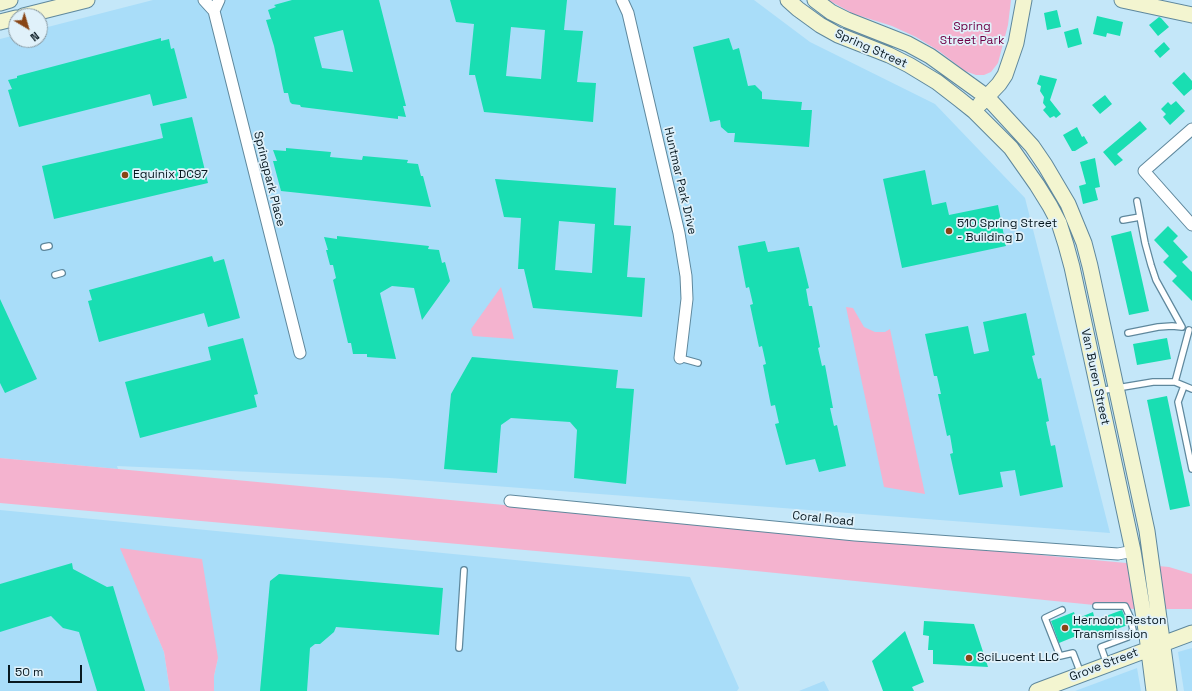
<!DOCTYPE html>
<style>
body{margin:0}
#map{position:relative;width:1192px;height:691px;overflow:hidden;background:#c4e7f9;font-family:"Space Grotesk",sans-serif}
canvas{display:block}
.north{position:absolute;left:8px;top:8px;width:40px;height:40px;box-sizing:border-box;background:#e0f1fa;border:1px solid #899aa3;border-radius:50%;rotate:142deg;font-size:11px;font-weight:700;line-height:16px;text-align:center;color:#071820}
.north::after{content:'';display:block;margin:auto;width:14px;height:18px;background:#884515;clip-path:polygon(50% 0,100% 100%,50% 72%,0 100%)}
.scale{position:absolute;left:8px;top:665px;width:74px;height:18px;box-sizing:border-box;border:2px solid #071820;border-top:0;padding-left:5px;font-size:12px;line-height:14px;white-space:nowrap;color:#071820;-webkit-text-stroke:3px #e0f1fa;paint-order:stroke}
</style>
<div id="map">
<canvas width="1192" height="691"></canvas>
<div class="north">N</div>
<div class="scale">50 m</div>
</div>
<script>
const context = document.querySelector('canvas').getContext('2d');
context.lineJoin = 'round';
function paint(path, color) {
  context.fillStyle = color;
  context.fill(path, 'evenodd');
}
function toPath(rows) {
  const path = new Path2D();
  for (const r of rows) {
    path.moveTo(r[0], r[1]);
    for (let i = 2; i < r.length; i += 2) path.lineTo(r[i], r[i + 1]);
  }
  return path;
}
function strokePath(path, color, width, dash) {
  context.strokeStyle = color;
  context.lineWidth = width;
  context.lineCap = dash ? 'butt' : 'round';
  context.setLineDash(dash || []);
  context.stroke(path);
}
function label(font, color, halo, rows, align = 'center') {
  context.font = font + ' "Space Grotesk",sans-serif';
  context.lineWidth = 3.5;
  context.setLineDash([]);
  context.textBaseline = 'middle';
  context.strokeStyle = halo;
  context.fillStyle = color;
  for (const [text, x, y, turn = 0] of rows) {
    context.save();
    context.translate(x, y);
    context.rotate((+turn || 0) * Math.PI / 180);
    context.textAlign = isNaN(turn) ? turn : align;
    if (halo) context.strokeText(text, 0, 0);
    context.fillText(text, 0, 0);
    context.restore();
  }
}
paint(toPath([
 [153,0,754,0,810,42,935,104,1025,198,1110,533,390,478,117,466,118,469,0,458,0,39,16,35,16,40,40,40,40,29],
 [0,510,690,577,739,688,737,691,214,691,214,676,218,658,121,548,164,652,170,691,0,691],
 [1192,648,1192,691,1184,691,1178,652],
 [1137,668,1141,691,1075,691],
 [824,681,829,691,799,691]
]), '#a9ddf9');
paint(toPath([
 [828,0,1011,0,1008,25,998,63,991,72,984,75,976,75,965,71,939,51,916,37,892,26,854,14],
 [501,287,514,339,473,336,471,329],
 [846,307,853,308,864,327,875,332,885,332,890,329,925,494,884,487],
 [0,458,1169,567,1192,574,1192,609,1134,609,726,568,0,503],
 [120,548,202,559,218,658,214,676,214,691,170,691,164,652]
]), '#f4b3cf');
paint(toPath([
 [292,0,379,0,406,106,403,106,406,117,398,116,398,119,301,107,300,105,292,104,290,102,288,93,284,93,274,46,266,20,271,19,268,10,276,7,274,5],
 [343,30,353,72,322,68,314,37],
 [450,0,567,0,564,30,583,31,577,82,596,83,593,122,484,112,475,75,469,75,474,24,456,22],
 [511,27,545,30,541,79,506,76],
 [1057,10,1061,27,1047,30,1044,13],
 [1097,16,1123,22,1120,36,1107,33,1106,37,1093,34],
 [1159,17,1161,18,1169,27,1158,36,1149,25],
 [1078,28,1082,44,1068,48,1064,32],
 [161,38,161,41,169,39,171,49,174,48,187,98,153,106,150,94,19,127,8,90,12,89,8,80,17,78,17,76],
 [729,38,733,50,739,48,748,86,755,85,762,92,762,99,802,102,801,110,812,110,809,147,734,142,735,133,728,133,721,127,720,120,710,122,693,47],
 [1164,42,1170,49,1160,58,1154,51],
 [1184,72,1192,81,1192,89,1184,96,1172,83],
 [1040,75,1057,79,1050,100,1061,114,1056,118,1054,116,1050,118,1043,110,1046,107,1043,103,1044,97,1040,91,1041,86,1037,84],
 [1105,95,1112,104,1100,114,1092,105],
 [1176,101,1185,111,1170,125,1163,117,1166,114,1161,109,1168,102,1171,105],
 [192,117,208,183,54,219,42,166,163,138,160,124],
 [1140,121,1147,129,1117,154,1123,160,1115,166,1103,152],
 [1077,127,1082,137,1084,136,1088,143,1075,151,1072,151,1063,135],
 [286,148,331,152,330,157,362,160,363,156,408,160,407,163,418,164,421,176,423,176,431,207,281,191,273,161,277,161,273,150,286,151],
 [1095,158,1100,187,1095,188,1098,200,1083,204,1079,186,1086,184,1080,162],
 [925,170,932,205,946,202,949,215,998,205,1006,246,902,268,883,179],
 [495,179,616,188,614,225,631,226,627,277,645,278,642,317,533,308,524,269,518,269,521,218,504,217],
 [559,221,595,224,592,273,555,270],
 [1168,226,1178,236,1173,241,1188,257,1182,262,1192,272,1192,301,1172,281,1177,276,1163,262,1169,256,1154,240],
 [1131,231,1149,311,1129,315,1111,236],
 [337,236,429,246,428,249,439,250,442,263,445,262,450,281,422,320,414,288,392,286,380,293,396,359,367,357,367,354,353,354,351,343,348,343,333,280,336,278,333,265,330,265,326,250,328,250,324,237,337,239],
 [765,241,768,252,799,247,809,288,806,289,809,306,812,306,820,347,818,348,822,366,825,365,833,408,830,408,834,426,837,425,846,466,819,472,815,459,786,465,775,424,779,423,775,405,771,406,763,365,766,364,762,346,759,347,750,305,753,304,749,287,746,288,738,246],
 [212,256,214,262,224,259,240,318,208,327,204,313,99,342,88,301,92,300,89,290],
 [0,299,37,379,5,393,0,383],
 [1026,313,1035,355,1032,356,1038,379,1041,378,1049,421,1046,422,1051,446,1055,445,1063,487,1020,496,1015,470,1000,472,1003,487,959,495,950,454,953,453,950,435,947,436,938,394,941,394,937,376,934,376,925,334,968,326,974,354,989,351,983,322],
 [243,338,258,394,254,395,257,407,140,438,125,382,211,360,208,347],
 [1167,338,1171,359,1137,365,1133,344],
 [472,357,618,370,616,388,634,389,626,484,574,478,577,430,570,422,511,418,501,425,497,473,444,469,451,394],
 [1167,396,1190,506,1170,510,1147,400],
 [72,563,73,569,107,587,113,586,145,691,97,691,79,632,63,628,51,616,0,632,0,584],
 [279,574,443,588,439,635,336,627,334,632,320,644,315,644,310,648,307,691,260,691,270,581],
 [1122,610,1128,625,1088,639,1086,632,1059,643,1051,621,1074,612,1076,619,1093,612,1095,620],
 [924,621,974,624,988,667,933,664,933,650,928,650,929,636,923,635],
 [905,631,924,682,912,687,914,691,883,691,872,661]
]), '#19deb2');
const lane = toPath([
 [1123,220,1140,217],
 [44,247,49,246],
 [55,275,62,273],
 [1128,333,1158,327,1172,326,1182,327,1156,280,1151,265,1145,243,1137,201],
 [680,358,698,363],
 [1175,382,1189,330],
 [1184,386,1178,402,1192,469],
 [1099,391,1153,382,1175,382,1192,389],
 [1096,606,1125,606,1130,617,1133,630,1128,637,1101,647,1107,664],
 [1062,610,1045,618,1060,656,1073,653,1081,674],
 [459,648,464,570]
]);
const street = toPath([
 [204,0,214,11,300,353],
 [622,0,628,13,679,233,686,276,687,299,680,358],
 [214,11,219,0],
 [1192,129,1144,171,1192,225],
 [510,501,855,535,1118,554,1133,551]
]);
const secondary = toPath([
 [788,0,798,9,820,25,838,35,889,55,909,65,937,82,959,99,974,111,1011,148,1037,185,1050,206,1059,223,1066,245,1072,267,1133,551,1147,636,1154,691],
 [815,0,831,12,847,20,908,44,930,56,987,97,1032,146,1045,165,1068,204,1084,243,1090,266,1147,531,1169,691],
 [1122,0,1192,15],
 [0,3,10,0],
 [23,16,87,0],
 [0,22,16,18],
 [980,104,999,84,1005,75,1016,43,1024,0],
 [1037,691,1192,633]
]);
strokePath(lane, '#5f889d', 8);
strokePath(street, '#5f889d', 13);
strokePath(secondary, '#5f889d', 17);
strokePath(lane, '#fff', 5.5);
strokePath(street, '#fff', 11);
strokePath(secondary, '#f3f5d0', 15);
for (const [x, y, r, color] of [
 [125,175,4,"#884515"],
 [949,231,4,"#884515"],
 [1065,628,4,"#884515"],
 [969,658,4,"#884515"]
]) {
  const dot = new Path2D();
  dot.arc(x, y, r, 0, 2 * Math.PI);
  context.fillStyle = color;
  context.fill(dot);
  strokePath(dot, '#e0f1fa', 1.5);
}
label('12px', '#6e0045', '#e0f1fa', [
 ["Spring",972,27],
 ["Street Park",972,41]
]);
label('12px', '#071820', '#e0f1fa', [
 ["Spring Street",871,49,24],
 ["Springpark Place",269,179,76],
 ["Huntmar Park Drive",680,181,77],
 ["Van Buren Street",1095,377,78],
 ["Coral Road",823,519,6],
 ["Grove Street",1104,665,-21]
]);
label('12px', '#071820', '#e0f1fa', [
 ["Equinix DC97",133,175],
 ["510 Spring Street",957,224],
 ["- Building D",957,238],
 ["Herndon Reston",1073,621],
 ["Transmission",1073,635],
 ["SciLucent LLC",977,658]
], 'left');
</script>
